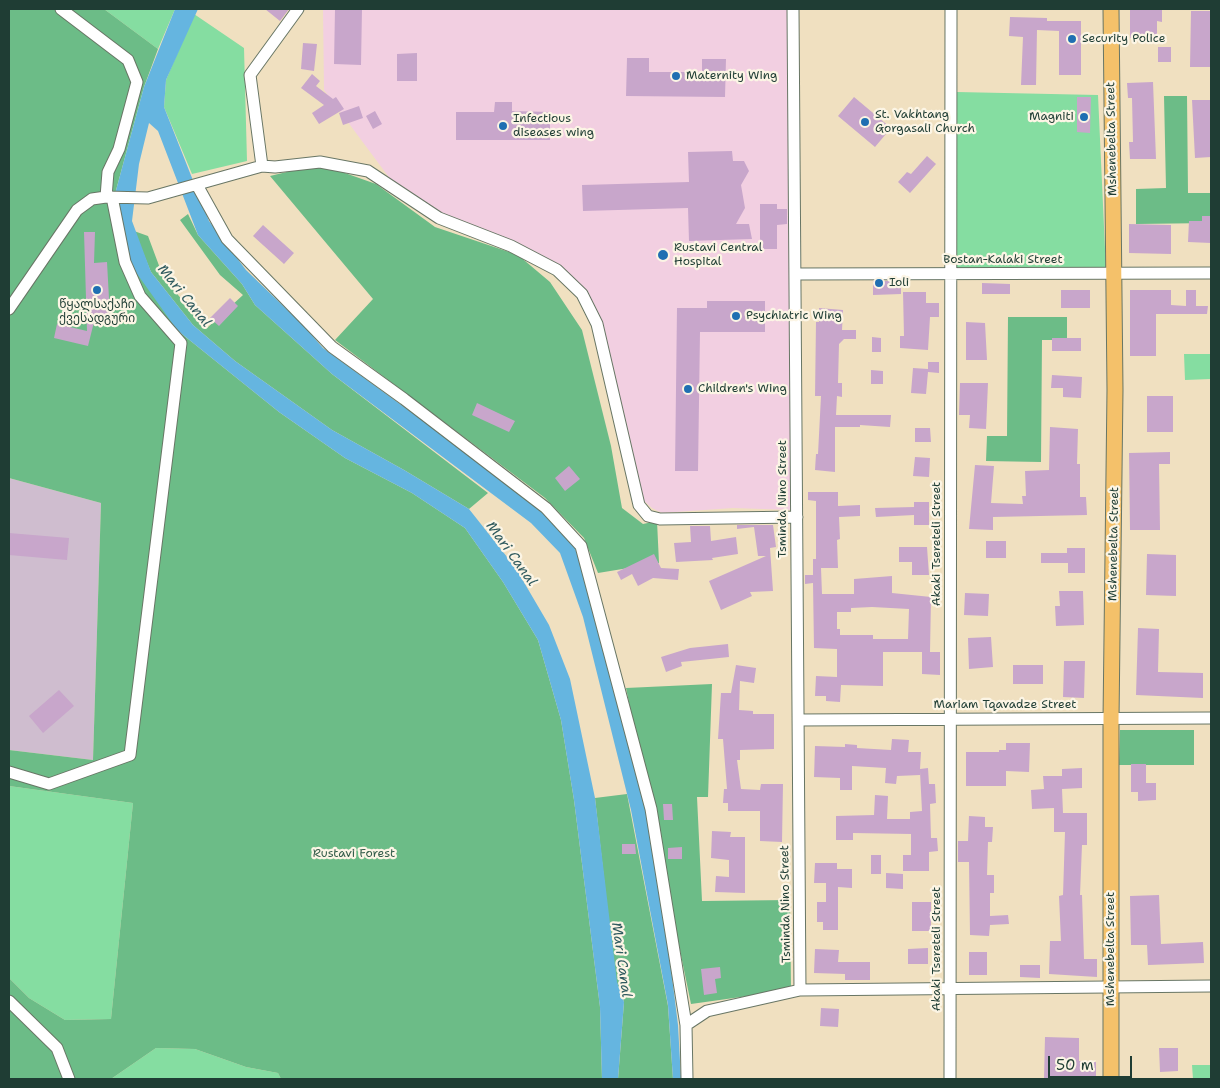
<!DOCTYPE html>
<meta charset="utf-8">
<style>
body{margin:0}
#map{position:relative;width:1220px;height:1088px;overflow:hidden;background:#f0e0c0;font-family:"Shantell Sans",sans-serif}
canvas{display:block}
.frame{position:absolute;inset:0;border:10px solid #1f3d34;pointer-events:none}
.scale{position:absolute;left:1048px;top:1056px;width:84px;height:22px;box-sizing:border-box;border:2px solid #1f3d34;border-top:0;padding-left:6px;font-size:15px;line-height:18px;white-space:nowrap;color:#1f3d34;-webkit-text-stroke:4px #fcf5e5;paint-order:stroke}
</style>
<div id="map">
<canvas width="1220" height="1088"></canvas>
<div class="frame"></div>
<div class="scale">50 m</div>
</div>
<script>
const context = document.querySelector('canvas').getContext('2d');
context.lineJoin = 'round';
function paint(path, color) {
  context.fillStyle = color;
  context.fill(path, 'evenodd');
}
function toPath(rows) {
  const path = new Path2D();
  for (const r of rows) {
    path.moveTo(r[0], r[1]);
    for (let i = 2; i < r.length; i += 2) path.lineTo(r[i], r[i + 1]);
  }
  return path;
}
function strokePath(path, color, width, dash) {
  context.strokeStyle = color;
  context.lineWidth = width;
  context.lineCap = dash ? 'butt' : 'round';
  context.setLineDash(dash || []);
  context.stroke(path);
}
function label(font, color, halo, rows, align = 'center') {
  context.font = font + ' "Shantell Sans","Noto Sans Georgian",sans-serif';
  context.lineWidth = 4.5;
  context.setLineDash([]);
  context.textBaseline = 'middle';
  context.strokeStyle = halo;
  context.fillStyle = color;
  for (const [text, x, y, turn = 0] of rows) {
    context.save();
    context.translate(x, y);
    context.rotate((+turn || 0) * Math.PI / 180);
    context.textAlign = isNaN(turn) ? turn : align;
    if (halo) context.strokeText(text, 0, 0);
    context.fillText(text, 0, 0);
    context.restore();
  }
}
paint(toPath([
 [323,9,789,9,792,510,733,508,662,513,652,508,642,499,585,290,441,215,391,180,324,90]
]), '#f2cfe1');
paint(toPath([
 [9,478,101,503,93,760,9,750]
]), '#cfbdcf');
paint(toPath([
 [104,9,175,9,158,49],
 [194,14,244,48,247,161,192,174,164,107,166,80],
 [957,92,1098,95,1106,271,957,269],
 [1184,354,1211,354,1211,379,1185,380],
 [9,786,133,803,111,1019,65,1020,29,998,9,978],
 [156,1048,195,1049,246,1067,278,1073,281,1079,111,1079],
 [1192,1065,1211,1065,1211,1079,1193,1079]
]), '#85dda1');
paint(toPath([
 [9,9,104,9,158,49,144,87,115,194,177,330,279,412,345,458,412,493,465,528,503,582,538,640,561,720,574,800,600,1007,602,1079,281,1079,278,1073,246,1067,195,1049,156,1048,111,1079,9,1079,9,978,29,998,65,1020,111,1019,133,803,9,786,9,750,93,760,101,503,9,478],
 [1164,96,1187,96,1188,193,1211,193,1211,223,1136,224,1136,189,1166,188],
 [328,167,376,184,435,227,518,255,550,282,582,330,611,446,622,508,643,524,657,521,659,563,598,573,584,538,545,498,335,340,373,299,270,176,295,170],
 [188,214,198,235,242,284,255,305,332,374,488,493,469,509,404,470,332,430,235,361,193,325,151,272,134,231,148,236,164,279,207,328,243,295,220,275,180,220],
 [1008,317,1067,317,1067,340,1042,340,1041,462,986,461,987,436,1007,436],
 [712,684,708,797,697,797,702,901,790,900,791,990,691,1004,626,688],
 [1120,730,1194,730,1194,765,1119,765],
 [627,794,668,1006,673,1079,618,1079,624,1002,615,978,595,798]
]), '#6cbc87');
paint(toPath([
 [175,9,198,9,166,80,164,107,209,221,246,270,303,325,323,348,477,460,539,509,575,548,597,614,648,816,672,977,678,1025,681,1079,673,1079,668,1005,631,810,583,617,560,553,531,523,332,374,255,305,242,284,198,235,158,131,149,123,139,164,132,221,151,272,193,325,235,361,332,430,404,470,469,509,515,567,549,625,570,679,595,798,617,982,624,1002,618,1079,602,1079,600,1007,574,800,561,720,538,640,503,582,465,528,412,493,345,458,279,412,177,330,128,261,115,194,144,87]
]), '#65b5e0');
paint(toPath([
 [265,9,289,9,280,21],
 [335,9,362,9,361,65,334,64],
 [1130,9,1162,9,1162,22,1157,21,1157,40,1130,38],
 [1191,11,1211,11,1211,67,1190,67],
 [1010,17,1047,18,1047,21,1081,21,1081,75,1059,75,1059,31,1037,30,1036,85,1021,85,1023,37,1009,36],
 [303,43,317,44,314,71,301,69],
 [1158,47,1171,47,1171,62,1158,62],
 [417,53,417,81,397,81,397,54],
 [627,58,649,58,649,72,702,72,702,59,726,59,725,97,626,96],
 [312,74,320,81,316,86,333,99,336,97,344,109,319,124,312,113,324,105,301,88],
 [1153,82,1156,159,1130,159,1129,142,1133,142,1132,98,1128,98,1127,83],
 [854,97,891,128,875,147,838,116],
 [1077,97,1091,97,1090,133,1077,132],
 [1192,100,1211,100,1211,157,1195,158],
 [495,102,512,102,512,111,550,112,550,140,456,140,456,112,494,112],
 [359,106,363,118,343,125,339,113],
 [375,111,382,124,373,129,366,116],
 [732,151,733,161,744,161,749,171,741,185,745,208,736,224,749,224,752,239,689,241,688,208,583,211,582,185,689,182,688,152],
 [927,156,936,164,910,193,898,182,907,172,911,174],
 [760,204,777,204,777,209,787,209,787,224,777,225,777,249,760,249],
 [1202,216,1211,216,1211,243,1188,242,1189,221,1202,221],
 [1129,224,1171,225,1171,254,1129,253],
 [263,225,294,253,284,264,253,236],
 [84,232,95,232,94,263,107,262,110,317,95,318,88,346,54,338,57,324,87,331],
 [873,281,901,281,901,294,873,295],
 [982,283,1010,284,1010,294,982,294],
 [1061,290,1090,290,1090,308,1061,308],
 [1130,290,1171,290,1171,305,1186,306,1186,290,1196,290,1196,306,1208,306,1207,314,1156,314,1156,356,1130,356],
 [903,292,926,292,926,303,939,303,939,317,930,317,928,350,900,348,900,336,904,336],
 [230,298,238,306,219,326,210,318],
 [707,301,765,301,765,332,700,332,698,471,675,471,677,308,707,308],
 [819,308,843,310,842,330,856,330,856,339,844,339,839,344,838,383,842,383,842,397,837,396,836,415,891,415,890,427,860,425,860,427,835,427,835,472,815,470,816,454,818,454,821,396,815,396,816,322,819,322],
 [966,322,985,323,987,360,966,360],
 [872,337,881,338,881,352,872,352],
 [1052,338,1081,338,1081,351,1052,351],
 [928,362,939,362,939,373,928,372,926,394,911,393,913,368,928,369],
 [871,370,883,371,883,384,871,384],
 [1052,375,1082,377,1081,398,1063,397,1063,388,1051,388],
 [960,383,988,383,986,429,969,428,970,415,959,415],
 [1147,396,1173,396,1173,432,1147,432],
 [477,403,515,421,509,432,472,415],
 [1050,427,1078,429,1077,464,1080,464,1080,497,1086,497,1087,515,993,517,993,530,969,529,975,465,994,466,991,503,1023,504,1022,496,1026,496,1025,471,1049,470],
 [915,428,930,428,931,442,915,442],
 [1170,452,1170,464,1159,464,1160,530,1130,530,1129,453],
 [915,457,930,458,929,477,913,476],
 [569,466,580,479,565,491,555,478],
 [808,492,838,492,838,506,860,505,860,516,839,517,840,539,837,540,838,568,821,568,822,594,854,594,854,579,892,576,892,593,931,597,930,652,940,652,940,675,922,674,922,652,883,652,883,686,841,685,840,702,826,701,826,696,815,696,816,676,837,677,837,649,814,648,813,583,805,584,805,575,813,575,813,559,816,559,816,501,808,500],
 [872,607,909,609,908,639,873,639,873,635,840,635,840,629,837,629,837,612,851,612,851,608],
 [914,502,929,502,929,525,914,525,914,515,876,517,875,508,914,507],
 [737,525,773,525,776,547,770,548,773,591,750,592,752,596,721,610,709,581,766,556,758,556,754,527,737,529],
 [690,526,710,526,711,541,736,537,738,554,712,558,713,560,676,562,674,543,691,542],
 [9,533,69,538,67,560,9,555],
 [986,541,1006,541,1006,558,986,558],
 [899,547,927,547,929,575,912,575,912,562,899,562],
 [1067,548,1085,548,1085,573,1068,573,1068,563,1041,563,1041,553,1067,553],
 [654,554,661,568,679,569,678,580,653,578,638,586,632,574,621,580,617,572],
 [1147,554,1176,555,1176,596,1146,595],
 [1059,591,1083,591,1084,625,1056,626,1055,606,1060,606],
 [965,593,989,594,988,616,964,615],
 [1138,628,1159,629,1158,672,1203,673,1203,698,1136,695],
 [991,637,993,667,969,669,968,638],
 [728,644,729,657,681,662,682,666,666,672,661,657,690,648],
 [1064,661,1085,661,1084,698,1063,697],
 [736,665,756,668,754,683,740,681,739,710,753,711,753,714,774,714,774,749,740,750,740,760,737,760,741,789,760,790,761,784,783,784,782,842,760,841,760,811,728,811,728,803,723,803,724,789,727,789,723,739,718,739,721,693,731,693],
 [1013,665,1043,665,1043,684,1013,684],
 [59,690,74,706,43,733,29,716],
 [892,739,909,740,908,752,921,752,920,769,928,768,929,784,935,784,936,803,930,804,931,838,937,838,938,851,929,852,929,871,903,871,903,855,911,855,911,834,853,833,853,840,836,840,836,816,874,815,875,795,888,796,887,819,910,819,910,812,922,811,920,772,920,775,897,776,896,784,885,783,886,768,852,766,852,790,840,790,840,778,814,777,815,746,845,747,845,744,857,745,857,748,891,750],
 [1006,743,1030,743,1029,772,1006,771,1006,786,966,786,966,752,999,752,999,750,1006,750],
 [1131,764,1146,764,1146,783,1156,783,1156,800,1138,801,1138,792,1131,792],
 [1082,768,1082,788,1062,789,1063,813,1087,813,1087,845,1082,845,1080,895,1082,895,1084,959,1097,959,1097,977,1049,974,1050,941,1061,941,1059,896,1063,895,1065,832,1054,832,1054,808,1032,809,1031,790,1044,789,1043,776,1062,776,1062,769],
 [663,804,672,804,673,820,664,820],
 [969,816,985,817,985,827,993,827,992,842,988,842,987,875,994,875,994,893,990,893,990,916,1008,915,1009,924,990,925,989,936,970,935,969,862,958,862,958,841,968,841],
 [712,831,731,832,730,837,745,837,745,893,715,892,716,876,729,877,729,860,711,858],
 [622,844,635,844,636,854,622,854],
 [682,847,682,859,668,859,668,848],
 [871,855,881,855,881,874,871,874],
 [815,863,837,863,837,869,852,869,852,888,838,887,838,930,823,930,823,922,817,922,817,902,826,902,826,883,814,883],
 [886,873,903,874,903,889,886,888],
 [1159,895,1161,944,1203,942,1204,963,1148,965,1147,945,1131,945,1130,896],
 [912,902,931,902,931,931,912,931],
 [928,948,928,964,908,964,908,949],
 [815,949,839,950,838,962,870,962,870,980,845,980,845,974,814,973],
 [969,952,987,952,987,975,969,975],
 [1020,965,1040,965,1040,978,1020,977],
 [720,967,721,978,715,979,717,993,704,995,701,969],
 [821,1008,839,1009,838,1027,820,1026],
 [1045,1037,1079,1038,1079,1061,1096,1062,1096,1079,1044,1079],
 [1159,1048,1178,1048,1178,1071,1160,1072]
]), '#c8a6cb');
const minor = toPath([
 [61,9,128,60,137,82,119,149,108,172,106,197],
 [793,9,800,990],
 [262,166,275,167,320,162,368,171,439,218,511,246,557,270,582,294,597,324,639,505,648,516,660,519,797,517],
 [197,185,227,239,332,347,404,399,546,508,581,546,651,809,686,1025,687,1079],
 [795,274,1211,273],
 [9,309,77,210,92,199,106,197,148,198,262,166,250,75,298,9],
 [798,720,1211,718],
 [9,772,49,784,130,755,181,343,140,296,125,262,112,197],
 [9,1001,57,1048,69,1079],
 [686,1025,707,1011,800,990,1211,986],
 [950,1079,951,9]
]);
const major = toPath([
 [1111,9,1115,390,1111,719,1111,1079]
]);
strokePath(minor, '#687665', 13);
strokePath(major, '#687665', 17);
strokePath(minor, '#fff', 11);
strokePath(major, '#f4c16a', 15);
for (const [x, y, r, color] of [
 [1072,39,5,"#1f6fb2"],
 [676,76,5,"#1f6fb2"],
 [1084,117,5,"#1f6fb2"],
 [865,122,5,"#1f6fb2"],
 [503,126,5,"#1f6fb2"],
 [663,255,6,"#1f6fb2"],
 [879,283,5,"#1f6fb2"],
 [97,290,5,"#1f6fb2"],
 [736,316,5,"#1f6fb2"],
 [688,389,5,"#1f6fb2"]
]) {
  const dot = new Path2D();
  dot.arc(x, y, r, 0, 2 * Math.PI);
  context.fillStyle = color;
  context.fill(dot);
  strokePath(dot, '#fcf5e5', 2);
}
label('12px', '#1f3d34', '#fcf5e5', [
 ["Security Police",1082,39],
 ["Maternity Wing",686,76],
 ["St. Vakhtang",875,115],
 ["Gorgasali Church",875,129],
 ["Magniti",1074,117,"right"],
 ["Infectious",513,119],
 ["diseases wing",513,133],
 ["Rustavi Central",674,248],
 ["Hospital",674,262],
 ["Ioli",889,283],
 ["წყალსაქაჩი",97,305,"center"],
 ["ქვესადგური",97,319,"center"],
 ["Psychiatric Wing",746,316],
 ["Children's Wing",698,389]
], 'left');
label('12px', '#1f3d34', '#fcf5e5', [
 ["Mshenebelta Street",1112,139,-91],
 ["Bostan-Kalaki Street",1003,260],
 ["Tsminda Nino Street",783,499,-90],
 ["Akaki Tsereteli Street",937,544,-90],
 ["Mshenebelta Street",1114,544,-89],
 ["Mariam Tqavadze Street",1005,705],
 ["Tsminda Nino Street",786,904,-91],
 ["Akaki Tsereteli Street",937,949,-90],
 ["Mshenebelta Street",1111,949,-90]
]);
label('12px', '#335d4a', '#fcf5e5', [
 ["Rustavi Forest",354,854]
]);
label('italic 14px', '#305b5f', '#fcf5e5', [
 ["Mari Canal",184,296,51],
 ["Mari Canal",511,554,54],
 ["Mari Canal",621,960,82]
]);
</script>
